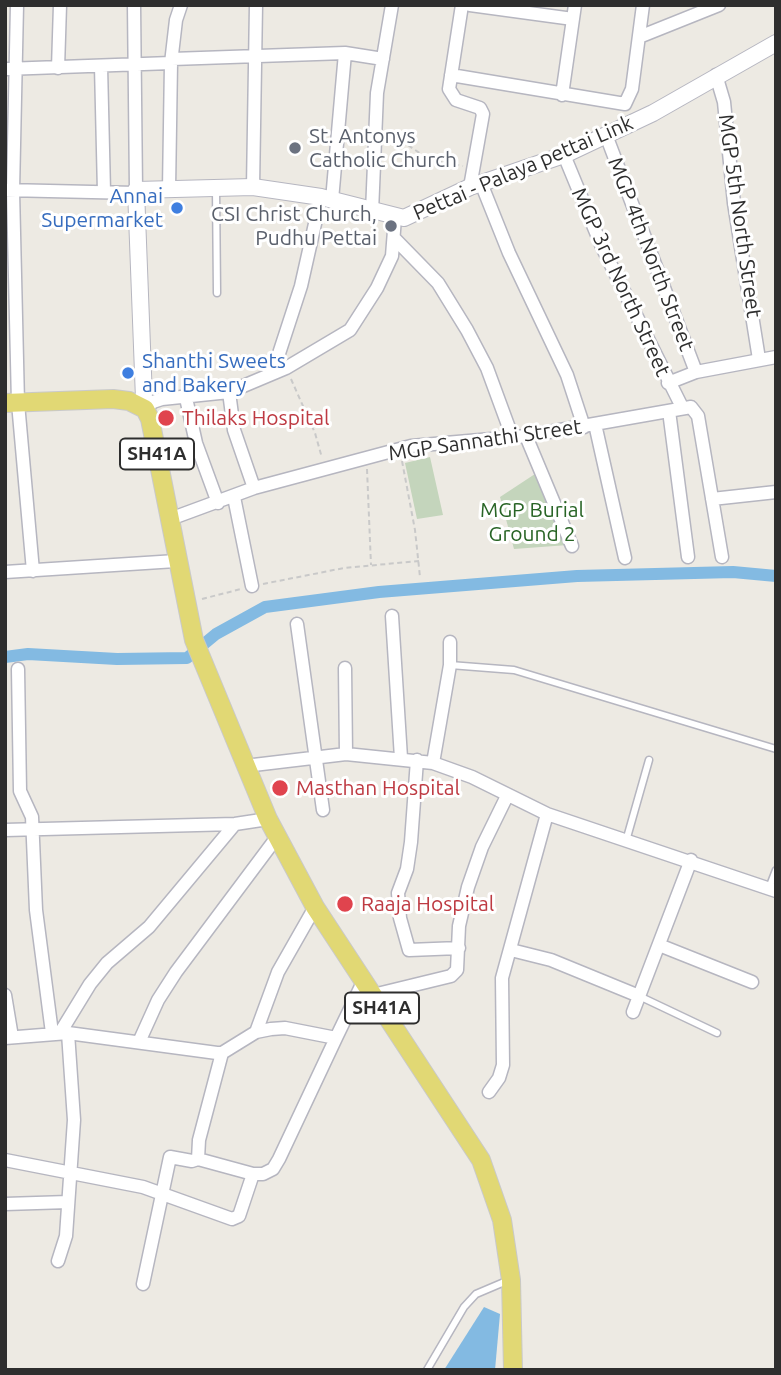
<!DOCTYPE html>
<style>
body{margin:0}
#map{position:relative;width:781px;height:1375px;overflow:hidden;background:#edeae3;font-family:Ubuntu,sans-serif}
canvas{display:block}
.frame{position:absolute;inset:0;border:7px solid #2e2e2e;pointer-events:none}
</style>
<div id="map">
<canvas width="781" height="1375"></canvas>
<div class="frame"></div>
</div>
<script>
const context = document.querySelector('canvas').getContext('2d');
context.lineJoin = 'round';
function paint(path, color) {
  context.fillStyle = color;
  context.fill(path, 'evenodd');
}
function toPath(rows) {
  const path = new Path2D();
  for (const r of rows) {
    path.moveTo(r[0], r[1]);
    for (let i = 2; i < r.length; i += 2) path.lineTo(r[i], r[i + 1]);
  }
  return path;
}
function strokePath(path, color, width, dash) {
  context.strokeStyle = color;
  context.lineWidth = width;
  context.lineCap = dash ? 'butt' : 'round';
  context.setLineDash(dash || []);
  context.stroke(path);
}
function label(font, color, halo, rows, align = 'center') {
  context.font = font + ' Ubuntu,sans-serif';
  context.lineWidth = 6;
  context.setLineDash([]);
  context.textBaseline = 'middle';
  context.strokeStyle = halo;
  context.fillStyle = color;
  for (const [text, x, y, turn = 0] of rows) {
    context.save();
    context.translate(x, y);
    context.rotate((+turn || 0) * Math.PI / 180);
    context.textAlign = isNaN(turn) ? turn : align;
    if (halo) context.strokeText(text, 0, 0);
    context.fillText(text, 0, 0);
    context.restore();
  }
}
paint(toPath([
 [430,457,443,515,417,519,405,463],
 [538,472,568,545,514,549,500,497]
]), '#c4d5bc');
paint(toPath([
 [484,1307,500,1314,495,1370,444,1370]
]), '#83bae2');
strokePath(toPath([
 [5,657,28,654,117,659,187,658,216,634,265,607,379,592,577,576,733,572,776,576]
]), '#83bae2', 12);
const lane = toPath([
 [216,189,217,293],
 [450,665,514,670,776,749],
 [626,841,649,760],
 [769,888,776,870],
 [639,996,717,1033],
 [427,1370,464,1307,476,1294,509,1280]
]);
const street = toPath([
 [17,5,13,191,18,403,33,571],
 [134,5,136,190],
 [462,5,449,89,456,100,480,108,483,114,470,187],
 [470,5,573,19],
 [639,37,719,5],
 [172,59,345,53,383,59],
 [101,66,104,192],
 [58,68,60,5],
 [5,69,171,63],
 [451,75,625,104,632,89,643,5],
 [716,75,724,102,734,203,759,359],
 [562,95,575,5],
 [606,135,696,372],
 [564,155,602,247,682,407],
 [481,183,509,253,567,375,584,427],
 [253,187,256,5],
 [169,189,171,63,176,20,181,5],
 [6,190,135,193],
 [332,200,345,53],
 [372,212,377,93,392,5],
 [394,238,438,283,467,330,487,368,512,436],
 [273,372,301,286,321,197],
 [668,383,696,372,776,357],
 [229,392,234,430,254,488],
 [186,398,196,443,218,503],
 [145,409,153,402,162,399,229,392,286,368,350,330,377,288,392,256,395,218],
 [669,411,688,557],
 [595,424,625,558],
 [526,436,572,546],
 [234,497,252,586],
 [712,499,776,492],
 [170,519,254,488,411,446,526,436,691,407,698,416,722,557],
 [5,572,176,561],
 [392,616,401,758],
 [297,624,323,810],
 [345,668,346,754],
 [18,669,20,791,32,817,36,910,52,1033],
 [417,760,411,842,407,869,398,893,400,918,409,950,459,948],
 [433,763,450,665,450,642],
 [245,766,346,754,433,763,472,777,547,814,776,891],
 [5,830,235,824,268,819],
 [659,945,752,982],
 [511,950,551,960,639,996],
 [5,995,12,1037],
 [373,995,451,976,457,970,459,926,468,887,482,847,507,796],
 [633,1012,691,860],
 [256,1032,278,972,315,907],
 [60,1033,90,984,107,963,149,927,235,824],
 [5,1038,68,1033,217,1053,222,1053,256,1032,271,1029,285,1028,336,1038,364,980],
 [139,1042,158,1000,176,972,277,837],
 [222,1053,199,1140,198,1159,253,1174,263,1174,273,1169,279,1159,336,1038],
 [489,1092,499,1078,503,1065,502,978,547,814],
 [5,1160,143,1187,232,1219,239,1216,253,1174],
 [5,1204,68,1202],
 [58,1261,66,1236,74,1120,68,1033],
 [143,1284,170,1157,192,1161,198,1159]
]);
const secondary = toPath([
 [142,406,144,399,136,190,253,187,321,197,404,218,470,187,564,155,653,113,776,43]
]);
const primary = toPath([
 [5,403,113,399,129,401,145,409,150,419,194,640,268,819,315,907,481,1160,502,1220,511,1280,513,1370]
]);
strokePath(lane, '#b6b6c0', 9);
strokePath(street, '#b6b6c0', 15);
strokePath(secondary, '#b6b6c0', 18);
strokePath(primary, '#c9c9c9', 20);
strokePath(toPath([
 [387,131,430,160,463,166],
 [291,379,315,433,322,458],
 [402,461,415,530,420,577],
 [367,469,371,565],
 [263,584,344,568,419,561],
 [202,599,241,589]
]), '#c9c9c9', 2, [5, 3.5]);
strokePath(lane, '#fff', 6);
strokePath(street, '#fff', 12);
strokePath(secondary, '#fff', 16);
strokePath(primary, '#e1d874', 18);
for (const [x, y, r, color] of [
 [295,148,7,"#6b7280"],
 [177,208,7,"#3f7fe0"],
 [391,226,7,"#6b7280"],
 [128,373,7,"#3f7fe0"],
 [166,418,9,"#e0444e"],
 [280,788,9,"#e0444e"],
 [345,904,9,"#e0444e"]
]) {
  const dot = new Path2D();
  dot.arc(x, y, r, 0, 2 * Math.PI);
  context.fillStyle = color;
  context.fill(dot);
  strokePath(dot, '#fff', 2.5);
}
for (const [x, y, w] of [
 [157,454,74],
 [382,1008,74]
]) {
  const box = new Path2D();
  box.roundRect(x - w / 2, y - 15.5, w, 31, 5);
  context.fillStyle = '#fff';
  context.fill(box);
  strokePath(box, '#2e2e2e', 2);
}
label('bold 19px', '#2e2e2e', null, [
 ["SH41A",157,454],
 ["SH41A",382,1008]
]);
label('21px', '#5b616d', '#fff', [
 ["St. Antonys",309,136],
 ["Catholic Church",309,160],
 ["CSI Christ Church,",377,214,"right"],
 ["Pudhu Pettai",377,238,"right"]
], 'left');
label('21px', '#2e2e2e', '#fff', [
 ["Pettai - Palaya pettai Link",523,168,-23],
 ["MGP 5th North Street",740,216,82],
 ["MGP 4th North Street",651,254,69],
 ["MGP 3rd North Street",621,282,65],
 ["MGP Sannathi Street",485,440,-8]
]);
label('21px', '#366cbe', '#fff', [
 ["Annai",163,196],
 ["Supermarket",163,220],
 ["Shanthi Sweets",142,361,"left"],
 ["and Bakery",142,385,"left"]
], 'right');
label('21px', '#be3a42', '#fff', [
 ["Thilaks Hospital",182,418],
 ["Masthan Hospital",296,788],
 ["Raaja Hospital",361,904]
], 'left');
label('21px', '#286425', '#fff', [
 ["MGP Burial",532,510],
 ["Ground 2",532,534]
]);
</script>
